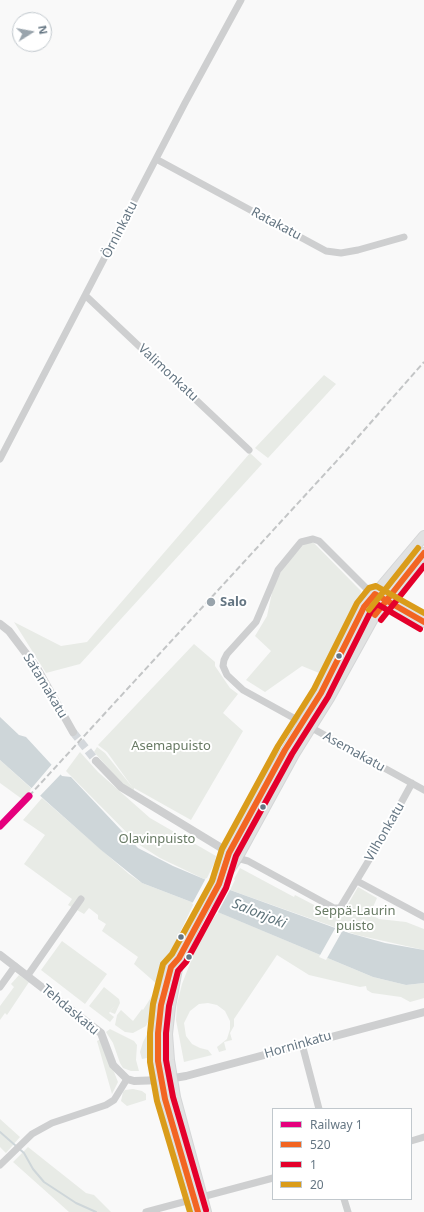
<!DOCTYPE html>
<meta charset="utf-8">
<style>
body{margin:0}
#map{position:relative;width:424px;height:1212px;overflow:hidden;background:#f9f9f9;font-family:"Noto Sans",sans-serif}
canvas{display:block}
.legend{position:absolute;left:272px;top:1108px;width:140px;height:92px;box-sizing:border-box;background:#fff;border:1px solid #c1c8cd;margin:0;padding:5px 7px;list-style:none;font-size:12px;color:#657683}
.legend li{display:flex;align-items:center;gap:8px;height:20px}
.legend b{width:20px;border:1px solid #c1c8cd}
.north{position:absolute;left:12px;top:12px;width:40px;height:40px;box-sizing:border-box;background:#fff;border:1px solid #c1c8cd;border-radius:50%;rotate:79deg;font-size:11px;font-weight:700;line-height:16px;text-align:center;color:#657683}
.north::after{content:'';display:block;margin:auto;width:14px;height:18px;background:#99a4ac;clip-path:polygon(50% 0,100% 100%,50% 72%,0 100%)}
</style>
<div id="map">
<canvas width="424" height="1212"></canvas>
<ul class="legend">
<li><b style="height:5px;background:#e5007d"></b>Railway 1</li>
<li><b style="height:5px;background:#f26522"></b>520</li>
<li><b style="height:5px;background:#e4002b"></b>1</li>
<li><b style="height:5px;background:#da9c1a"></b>20</li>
</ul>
<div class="north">N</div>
</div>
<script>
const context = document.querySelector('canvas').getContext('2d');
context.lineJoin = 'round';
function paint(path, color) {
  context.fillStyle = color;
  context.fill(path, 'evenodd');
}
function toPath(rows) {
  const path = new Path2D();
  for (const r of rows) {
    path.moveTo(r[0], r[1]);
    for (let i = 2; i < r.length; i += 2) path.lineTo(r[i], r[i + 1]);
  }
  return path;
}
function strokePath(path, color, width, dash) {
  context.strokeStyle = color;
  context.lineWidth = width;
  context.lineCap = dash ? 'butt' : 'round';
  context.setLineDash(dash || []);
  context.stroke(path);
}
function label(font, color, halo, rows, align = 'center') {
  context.font = font + ' "Noto Sans",sans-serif';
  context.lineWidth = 4;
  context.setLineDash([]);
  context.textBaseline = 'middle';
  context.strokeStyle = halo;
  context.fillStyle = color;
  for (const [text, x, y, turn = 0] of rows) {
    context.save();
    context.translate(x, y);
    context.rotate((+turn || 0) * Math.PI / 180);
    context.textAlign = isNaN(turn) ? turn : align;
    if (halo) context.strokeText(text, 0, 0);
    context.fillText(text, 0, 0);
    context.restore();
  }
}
paint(toPath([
 [324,375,336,384,268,458,255,448],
 [250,453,262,464,80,664,46,673,14,622,61,646,87,642],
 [305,543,314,543,361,591,358,604,324,675,302,666,265,692,246,680,271,651,255,636,267,616,273,588,283,568],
 [194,644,215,662,215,666,230,688,238,694,223,713,243,731,191,820,134,788,134,791,125,787,94,752,97,747,105,753,133,788,107,752,98,745],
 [80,752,98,772,150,818,216,856,215,862,206,880,160,858,138,844,66,771],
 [0,760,32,789,22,799,0,783],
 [42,798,129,874,142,883,194,903,165,964,158,985,134,964,138,957,102,931,106,924,98,919,98,915,89,908,84,914,68,905,72,899,24,864,45,835,23,820],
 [240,868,294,897,295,895,318,907,322,905,322,909,332,913,340,912,346,908,358,887,377,898,370,914,379,919,406,922,424,929,424,950,357,935,230,890,235,880,234,879],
 [218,912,373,977,406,985,424,983,424,998,410,1002,401,997,372,993,367,990,366,986,360,987,309,975,277,955,234,1019,234,1026,230,1033,232,1040,224,1042,226,1050,219,1052,217,1047,227,1039,230,1029,230,1021,225,1011,217,1005,208,1003,199,1004,190,1011,184,1023,186,1036,192,1044,200,1048,208,1050,212,1055,184,1062,176,1020,177,1004,182,984,200,938],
 [62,941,107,974,85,1004,41,970],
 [19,975,29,982,7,1015,5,1013,0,1020,0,1006,14,987,11,984],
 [104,987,119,999,120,1003,115,1014,110,1012,116,1004,109,1013,114,1017,110,1022,89,1006],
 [155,991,152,1014,146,1026,133,1033,125,1032,115,1025,117,1015,121,1010,133,1021,142,1009,143,1010],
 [152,1025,153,1025,152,1057,142,1059,140,1052,143,1042],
 [110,1029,134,1041,137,1045,136,1060,139,1071,131,1071,123,1068,120,1063,113,1043,106,1032],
 [101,1039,118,1082,112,1094,97,1041],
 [133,1089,142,1091,146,1094,146,1100,127,1106,121,1101,123,1092,125,1090],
 [0,1119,20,1137,6,1153,0,1147],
 [28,1147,86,1193,94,1195,111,1212,69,1212,13,1162]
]), '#e8ebe6');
paint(toPath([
 [0,717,19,735,26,737,62,776,71,777,138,848,173,866,230,890,349,933,385,943,424,950,424,983,406,985,373,977,220,913,142,883,101,850,0,760]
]), '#ced6d9');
paint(toPath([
 [53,763,62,773,39,797,30,790],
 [206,878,231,888,217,914,192,904],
 [337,925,344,928,326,960,319,957]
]), '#f9f9f9');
strokePath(toPath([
 [0,1132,24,1153,33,1169,44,1182,76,1203,96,1212]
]), '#ced6d9', 2);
strokePath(toPath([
 [73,732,96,761]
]), '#d4d8dc', 8, [8, 4]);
const secondary = toPath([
 [386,600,424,622],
 [221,876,229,853,263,789,321,693,364,607,424,536],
 [179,958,171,967,161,1005,158,1033,158,1061,165,1099,198,1212],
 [206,1212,175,1097,169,1060,167,1034,170,1007,179,958,200,915,219,884,237,858,294,754,329,698,376,613,424,553]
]);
strokePath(secondary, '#d5d6d7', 12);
strokePath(toPath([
 [156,159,326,251,341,253,358,250,404,237],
 [86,296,249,450],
 [0,459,185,103,241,0],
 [386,600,366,588,319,541,313,539,301,542,278,570,256,622,227,654,224,660,223,666,227,675,243,690,424,790],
 [237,858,248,861,334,908,340,908,378,845,412,783],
 [357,881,424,917],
 [28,975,81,899],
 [0,987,15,966],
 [302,1044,319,1109],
 [411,1141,424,1137],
 [0,1165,32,1134,52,1123,106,1105,114,1100,127,1079],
 [344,1199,348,1212],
 [146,1212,273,1178]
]), '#cecfd0', 7);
strokePath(toPath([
 [0,624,9,631,37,668,73,732],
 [96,761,121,787,233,855],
 [0,955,101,1033,113,1065,127,1079,134,1081,162,1080,186,1076,424,1012]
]), '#cecfd0', 8);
strokePath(secondary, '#e1e2e2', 10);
strokePath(toPath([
 [29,796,344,453,424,362]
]), '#c3c5c6', 2, [6, 3]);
strokePath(toPath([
 [375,615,424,553],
 [198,1212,165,1099,158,1061,158,1033,161,1005,171,967,179,958,219,884,229,853,285,750,321,693,364,607,375,594,424,622]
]), '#f26522', 6);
strokePath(toPath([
 [381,620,424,566],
 [206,1210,173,1097,166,1060,166,1033,169,1006,178,971,186,962,226,888,236,856,292,754,328,697,371,611,377,604,420,629]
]), '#e4002b', 6);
strokePath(toPath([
 [369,610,418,548],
 [190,1212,157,1101,150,1062,150,1033,153,1004,163,964,172,954,212,881,222,849,278,746,314,689,357,603,369,588,376,586,424,613]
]), '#da9c1a', 6);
strokePath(toPath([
 [0,826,29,796]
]), '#e5007d', 7);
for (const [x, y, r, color] of [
 [211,602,5,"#99a4ac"],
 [339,656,3.5,"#657683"],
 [263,807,3.5,"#657683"],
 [181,937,3.5,"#657683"],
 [189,957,3.5,"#657683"]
]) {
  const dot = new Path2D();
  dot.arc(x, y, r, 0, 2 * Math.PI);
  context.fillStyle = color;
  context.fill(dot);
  strokePath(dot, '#fff', 1.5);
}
label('13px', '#657683', '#fff', [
 ["Ratakatu",276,224,28],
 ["Örninkatu",120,230,-63],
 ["Valimonkatu",168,373,43],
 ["Satamakatu",45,686,59],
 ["Asemakatu",354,752,29],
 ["Vilhonkatu",385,832,-60],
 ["Tehdaskatu",70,1010,40],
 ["Horninkatu",298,1045,-16]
]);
label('bold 13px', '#657683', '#fff', [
 ["Salo",220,602]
], 'left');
label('13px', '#687a64', '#fff', [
 ["Asemapuisto",171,746],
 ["Olavinpuisto",157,839],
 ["Seppä-Laurin",355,911],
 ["puisto",355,926]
]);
label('italic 14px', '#60757c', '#fff', [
 ["Salonjoki",259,914,22]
]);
</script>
